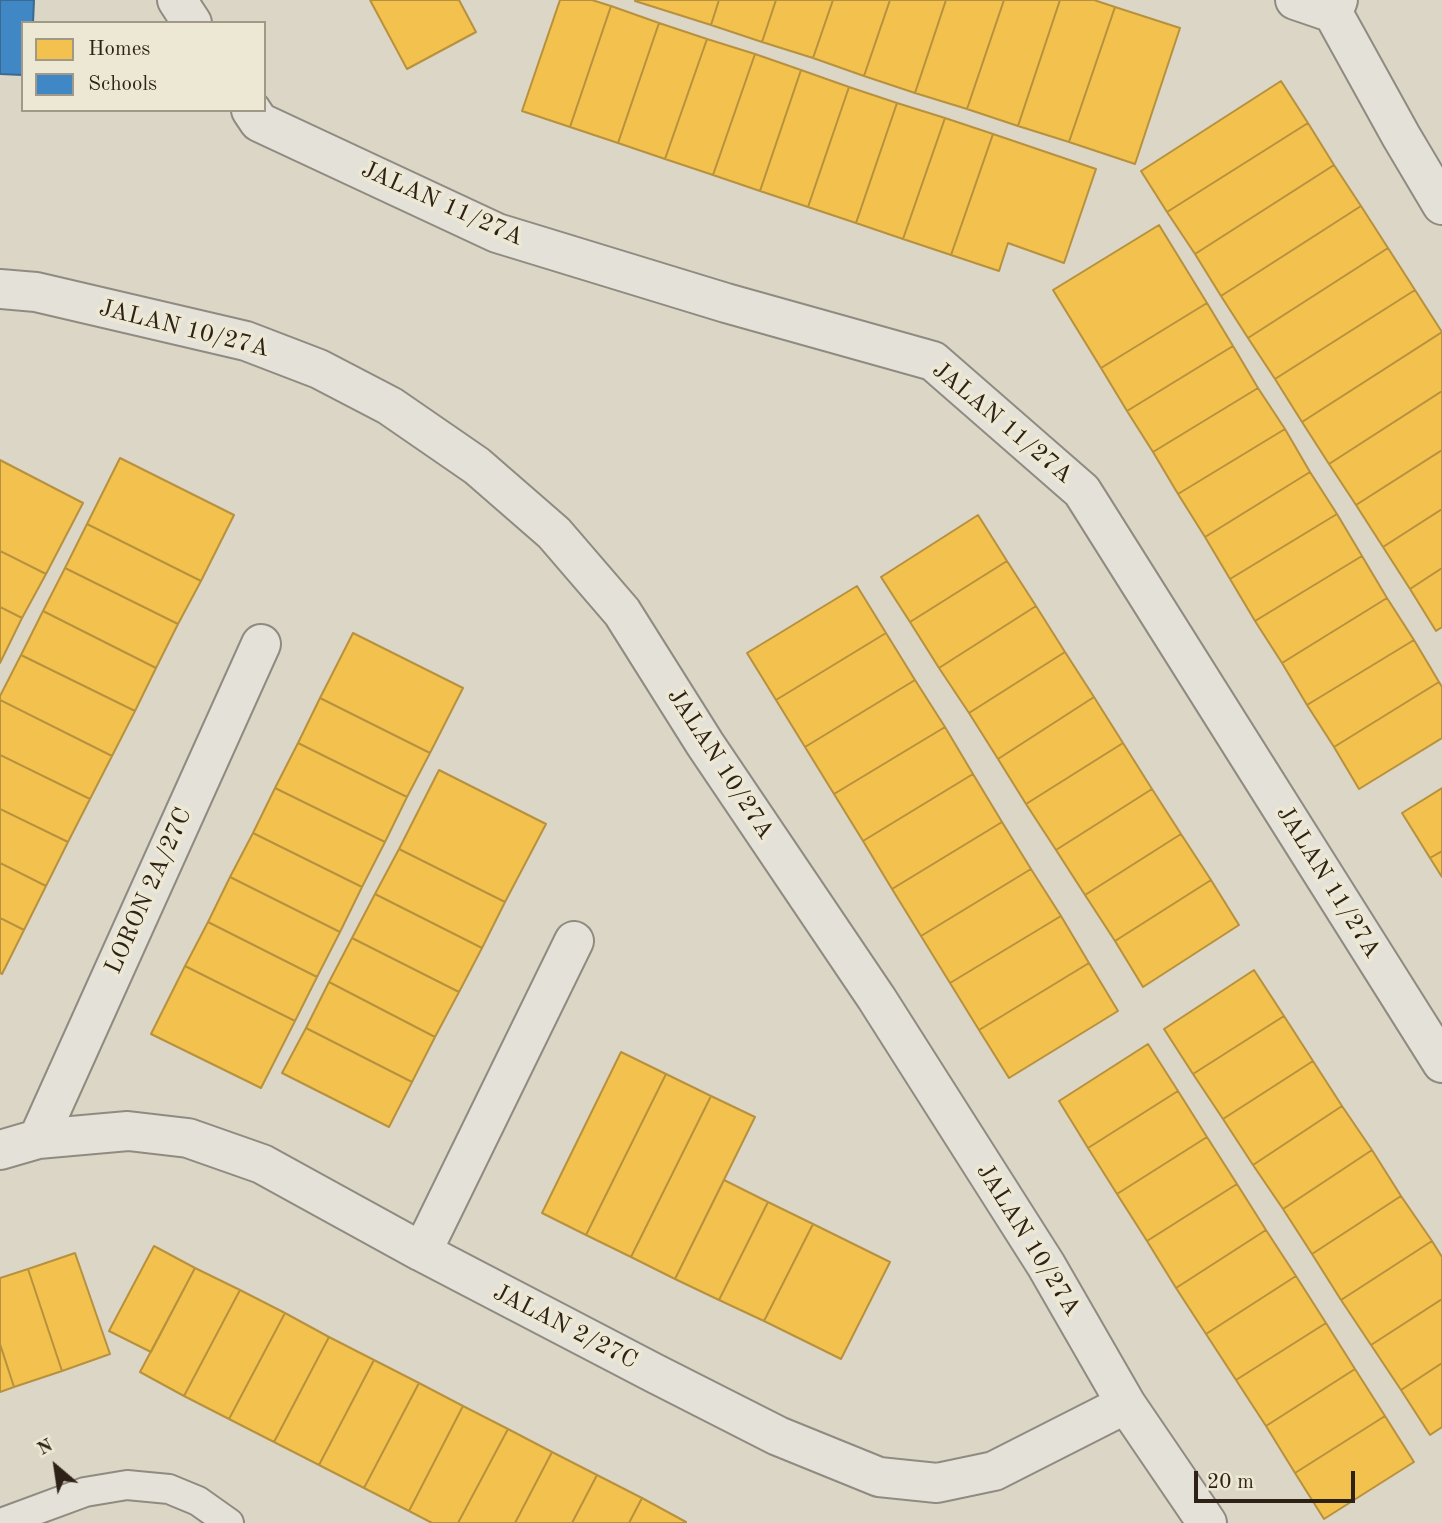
<!DOCTYPE html>
<style>
body{margin:0}
#map{position:relative;width:1442px;height:1523px;overflow:hidden;background:#dbd6c5;font-family:"Old Standard TT",serif}
canvas{display:block}
.legend{position:absolute;left:21px;top:21px;width:245px;height:91px;box-sizing:border-box;background:#ede8d4;border:2px solid #a19988;margin:0;padding:9px 12px;list-style:none;font-size:21px;color:#2e2217}
.legend li{display:flex;align-items:center;gap:14px;height:35px}
.legend b{width:35px;border:2px solid #a19988}
.north{position:absolute;left:21px;top:1432px;width:70px;height:70px;-webkit-text-stroke:5px #ede8d4;paint-order:stroke;rotate:331deg;font-size:19px;font-weight:700;line-height:28px;text-align:center;color:#2e2217}
.north::after{content:'';display:block;margin:auto;width:24px;height:32px;background:#2e2217;clip-path:polygon(50% 0,100% 100%,50% 72%,0 100%)}
.scale{position:absolute;left:1194px;top:1471px;width:161px;height:32px;box-sizing:border-box;border:4px solid #2e2217;border-top:0;padding-left:9px;font-size:21px;line-height:24px;white-space:nowrap;color:#2e2217;-webkit-text-stroke:5px #ede8d4;paint-order:stroke}
</style>
<div id="map">
<canvas width="1442" height="1523"></canvas>
<ul class="legend">
<li><b style="height:19px;background:#f2c14e"></b>Homes</li>
<li><b style="height:19px;background:#3f88c5"></b>Schools</li>
</ul>
<div class="north">N</div>
<div class="scale">20 m</div>
</div>
<script>
const context = document.querySelector('canvas').getContext('2d');
context.lineJoin = 'round';
function paint(path, color) {
  context.fillStyle = color;
  context.fill(path, 'evenodd');
}
function toPath(rows) {
  const path = new Path2D();
  for (const r of rows) {
    path.moveTo(r[0], r[1]);
    for (let i = 2; i < r.length; i += 2) path.lineTo(r[i], r[i + 1]);
  }
  return path;
}
function strokePath(path, color, width, dash) {
  context.strokeStyle = color;
  context.lineWidth = width;
  context.lineCap = dash ? 'butt' : 'round';
  context.setLineDash(dash || []);
  context.stroke(path);
}
function label(font, color, halo, rows, align = 'center') {
  context.font = font + ' "Old Standard TT",serif';
  context.lineWidth = 7;
  context.setLineDash([]);
  context.textBaseline = 'middle';
  context.strokeStyle = halo;
  context.fillStyle = color;
  for (const [text, x, y, turn = 0] of rows) {
    context.save();
    context.translate(x, y);
    context.rotate((+turn || 0) * Math.PI / 180);
    context.textAlign = isNaN(turn) ? turn : align;
    if (halo) context.strokeText(text, 0, 0);
    context.fillText(text, 0, 0);
    context.restore();
  }
}
const homes = toPath([
 [370,0,459,0,476,32,407,69,370,0],
 [560,0,592,0,611,6,570,127,522,111,560,0],
 [635,0,719,0,711,25,635,1,635,0],
 [719,0,776,0,762,42,711,25,719,0],
 [776,0,833,0,813,58,762,42,776,0],
 [833,0,890,0,864,76,813,58,833,0],
 [890,0,946,0,915,93,864,76,890,0],
 [946,0,1004,0,967,109,915,93,946,0],
 [1004,0,1060,0,1018,126,967,109,1004,0],
 [1060,0,1094,0,1115,7,1069,142,1018,126,1060,0],
 [611,6,659,23,618,143,570,127,611,6],
 [1115,7,1180,28,1135,164,1069,142,1115,7],
 [659,23,707,39,665,159,618,143,659,23],
 [707,39,755,54,713,175,665,159,707,39],
 [755,54,801,70,760,191,713,175,755,54],
 [801,70,849,87,808,207,760,191,801,70],
 [1281,81,1308,123,1167,212,1141,171,1281,81],
 [849,87,897,103,856,223,808,207,849,87],
 [897,103,945,118,903,239,856,223,897,103],
 [945,118,993,134,951,255,903,239,945,118],
 [1308,123,1334,165,1195,254,1167,212,1308,123],
 [993,134,1096,169,1064,263,1008,243,999,271,951,255,993,134],
 [1334,165,1361,206,1221,296,1195,254,1334,165],
 [1361,206,1388,248,1248,338,1221,296,1361,206],
 [1159,225,1207,303,1101,368,1053,290,1159,225],
 [1388,248,1415,290,1275,379,1248,338,1388,248],
 [1415,290,1442,332,1302,422,1275,379,1415,290],
 [1207,303,1233,346,1127,411,1101,368,1207,303],
 [1442,332,1442,391,1329,464,1302,422,1442,332],
 [1233,346,1258,388,1153,452,1127,411,1233,346],
 [1258,388,1285,429,1178,494,1153,452,1258,388],
 [1442,391,1442,450,1356,505,1329,464,1442,391],
 [1285,429,1310,472,1205,537,1178,494,1285,429],
 [1442,450,1442,509,1383,547,1356,505,1442,450],
 [120,458,234,515,201,581,87,524,120,458],
 [0,460,83,503,46,574,0,551,0,460],
 [1310,472,1337,514,1230,579,1205,537,1310,472],
 [1442,509,1442,568,1410,589,1383,547,1442,509],
 [1337,514,1362,556,1255,621,1230,579,1337,514],
 [978,515,1007,561,910,622,881,577,978,515],
 [87,524,201,581,178,624,65,568,87,524],
 [0,551,46,574,22,618,0,607,0,551],
 [1362,556,1387,598,1282,663,1255,621,1362,556],
 [1007,561,1036,606,939,668,910,622,1007,561],
 [65,568,178,624,156,668,43,611,65,568],
 [1442,568,1442,627,1436,631,1410,589,1442,568],
 [857,586,886,633,776,700,747,653,857,586],
 [1387,598,1414,640,1307,705,1282,663,1387,598],
 [1036,606,1065,652,969,713,939,668,1036,606],
 [0,607,22,618,0,663,0,607],
 [43,611,156,668,135,711,21,655,43,611],
 [353,633,463,688,430,753,320,698,353,633],
 [886,633,915,680,805,747,776,700,886,633],
 [1414,640,1439,682,1334,747,1307,705,1414,640],
 [1065,652,1094,697,998,759,969,713,1065,652],
 [21,655,135,711,112,756,0,700,0,696,21,655],
 [915,680,945,727,834,794,805,747,915,680],
 [1439,682,1442,687,1442,738,1359,789,1334,747,1439,682],
 [1094,697,1123,743,1026,804,998,759,1094,697],
 [320,698,430,753,407,797,298,743,320,698],
 [0,700,112,756,90,799,0,755,0,700],
 [945,727,973,774,863,841,834,794,945,727],
 [298,743,407,797,385,842,275,788,298,743],
 [1123,743,1152,789,1056,850,1026,804,1123,743],
 [0,755,90,799,68,842,0,809,0,755],
 [439,770,546,824,505,902,399,849,439,770],
 [973,774,1002,822,892,889,863,841,973,774],
 [275,788,385,842,362,887,253,833,275,788],
 [1442,788,1442,851,1430,858,1402,813,1442,788],
 [1152,789,1181,834,1085,895,1056,850,1152,789],
 [0,809,68,842,46,886,0,863,0,809],
 [1002,822,1031,869,921,936,892,889,1002,822],
 [253,833,362,887,340,932,230,877,253,833],
 [1181,834,1211,880,1115,941,1085,895,1181,834],
 [399,849,505,902,482,948,375,894,399,849],
 [1442,851,1442,877,1430,858,1442,851],
 [0,863,46,886,24,930,0,918,0,863],
 [1031,869,1061,916,950,983,921,936,1031,869],
 [230,877,340,932,317,977,208,922,230,877],
 [1211,880,1239,925,1143,987,1115,941,1211,880],
 [375,894,482,948,459,992,352,938,375,894],
 [1061,916,1089,963,979,1030,950,983,1061,916],
 [0,918,24,930,2,974,0,973,0,918],
 [208,922,317,977,295,1021,185,966,208,922],
 [352,938,459,992,435,1037,329,982,352,938],
 [1089,963,1118,1011,1009,1078,979,1030,1089,963],
 [185,966,295,1021,261,1088,151,1034,185,966],
 [1254,970,1284,1016,1193,1074,1164,1029,1254,970],
 [329,982,435,1037,412,1082,306,1028,329,982],
 [1284,1016,1313,1061,1223,1119,1193,1074,1284,1016],
 [306,1028,412,1082,389,1127,282,1073,306,1028],
 [1148,1044,1178,1091,1088,1148,1059,1101,1148,1044],
 [621,1052,666,1074,586,1235,542,1213,621,1052],
 [1313,1061,1342,1106,1253,1165,1223,1119,1313,1061],
 [666,1074,711,1096,631,1257,586,1235,666,1074],
 [1178,1091,1207,1137,1117,1194,1088,1148,1178,1091],
 [711,1096,755,1117,675,1279,631,1257,711,1096],
 [1342,1106,1372,1150,1283,1209,1253,1165,1342,1106],
 [1207,1137,1237,1184,1147,1241,1117,1194,1207,1137],
 [1372,1150,1401,1196,1312,1254,1283,1209,1372,1150],
 [724,1180,768,1202,719,1300,675,1279,724,1180],
 [1237,1184,1266,1230,1176,1288,1147,1241,1237,1184],
 [1401,1196,1432,1241,1341,1300,1312,1254,1401,1196],
 [768,1202,813,1224,764,1321,719,1300,768,1202],
 [813,1224,890,1262,841,1359,764,1321,813,1224],
 [1266,1230,1296,1276,1206,1334,1176,1288,1266,1230],
 [1432,1241,1442,1257,1442,1299,1371,1345,1341,1300,1432,1241],
 [154,1246,195,1268,151,1352,109,1331,154,1246],
 [75,1253,110,1354,62,1371,28,1269,75,1253],
 [195,1268,240,1290,184,1396,140,1372,195,1268],
 [28,1269,62,1371,14,1387,0,1344,0,1278,28,1269],
 [1296,1276,1326,1323,1236,1380,1206,1334,1296,1276],
 [240,1290,285,1313,229,1419,184,1396,240,1290],
 [1442,1299,1442,1363,1401,1390,1371,1345,1442,1299],
 [285,1313,329,1337,274,1442,229,1419,285,1313],
 [1326,1323,1355,1369,1266,1426,1236,1380,1326,1323],
 [329,1337,374,1360,319,1465,274,1442,329,1337],
 [0,1344,14,1387,0,1392,0,1344],
 [374,1360,419,1383,364,1488,319,1465,374,1360],
 [1442,1363,1442,1427,1430,1435,1401,1390,1442,1363],
 [1355,1369,1385,1416,1295,1473,1266,1426,1355,1369],
 [419,1383,463,1406,409,1511,364,1488,419,1383],
 [463,1406,508,1429,458,1523,432,1523,409,1511,463,1406],
 [1385,1416,1414,1462,1324,1519,1295,1473,1385,1416],
 [508,1429,552,1452,515,1523,458,1523,508,1429],
 [552,1452,597,1475,572,1523,515,1523,552,1452],
 [597,1475,642,1498,629,1523,572,1523,597,1475],
 [642,1498,686,1522,686,1523,629,1523,642,1498]
]);
paint(homes, '#f2c14e');
strokePath(homes, '#b7913e', 2);
const schools = toPath([
 [0,0,34,0,33,23,23,23,23,75,0,74,0,0]
]);
paint(schools, '#3f88c5');
strokePath(schools, '#3a6991', 2);
const service = toPath([
 [1,1523,85,1492,127,1485,169,1489,198,1501,229,1523]
]);
const minor = toPath([
 [177,0,192,23],
 [1295,0,1333,13],
 [1338,0,1333,13,1401,136,1442,205],
 [251,110,259,122,497,233,726,303,933,361,1082,491,1442,1063],
 [0,289,36,292,246,341,319,369,390,406,477,466,554,533,622,612,705,744,877,999,1046,1265,1126,1404,1207,1523],
 [38,1139,261,644],
 [0,1150,38,1139,128,1131,188,1138,262,1164,422,1252,654,1373,778,1436,879,1477,937,1483,994,1471,1126,1404],
 [422,1252,574,941]
]);
strokePath(service, '#908b81', 32);
strokePath(minor, '#908b81', 42);
strokePath(service, '#e4e1d9', 28);
strokePath(minor, '#e4e1d9', 38);
label('24px', '#2e2217', '#ede8d4', [
 ["JALAN 11/27A",442,204,24],
 ["JALAN 10/27A",184,329,14],
 ["JALAN 11/27A",1002,423,40],
 ["JALAN 10/27A",720,764,57],
 ["JALAN 11/27A",1328,882,58],
 ["LORON 2A/27C",149,891,-66],
 ["JALAN 10/27A",1028,1240,58],
 ["JALAN 2/27C",565,1327,27]
]);
</script>
